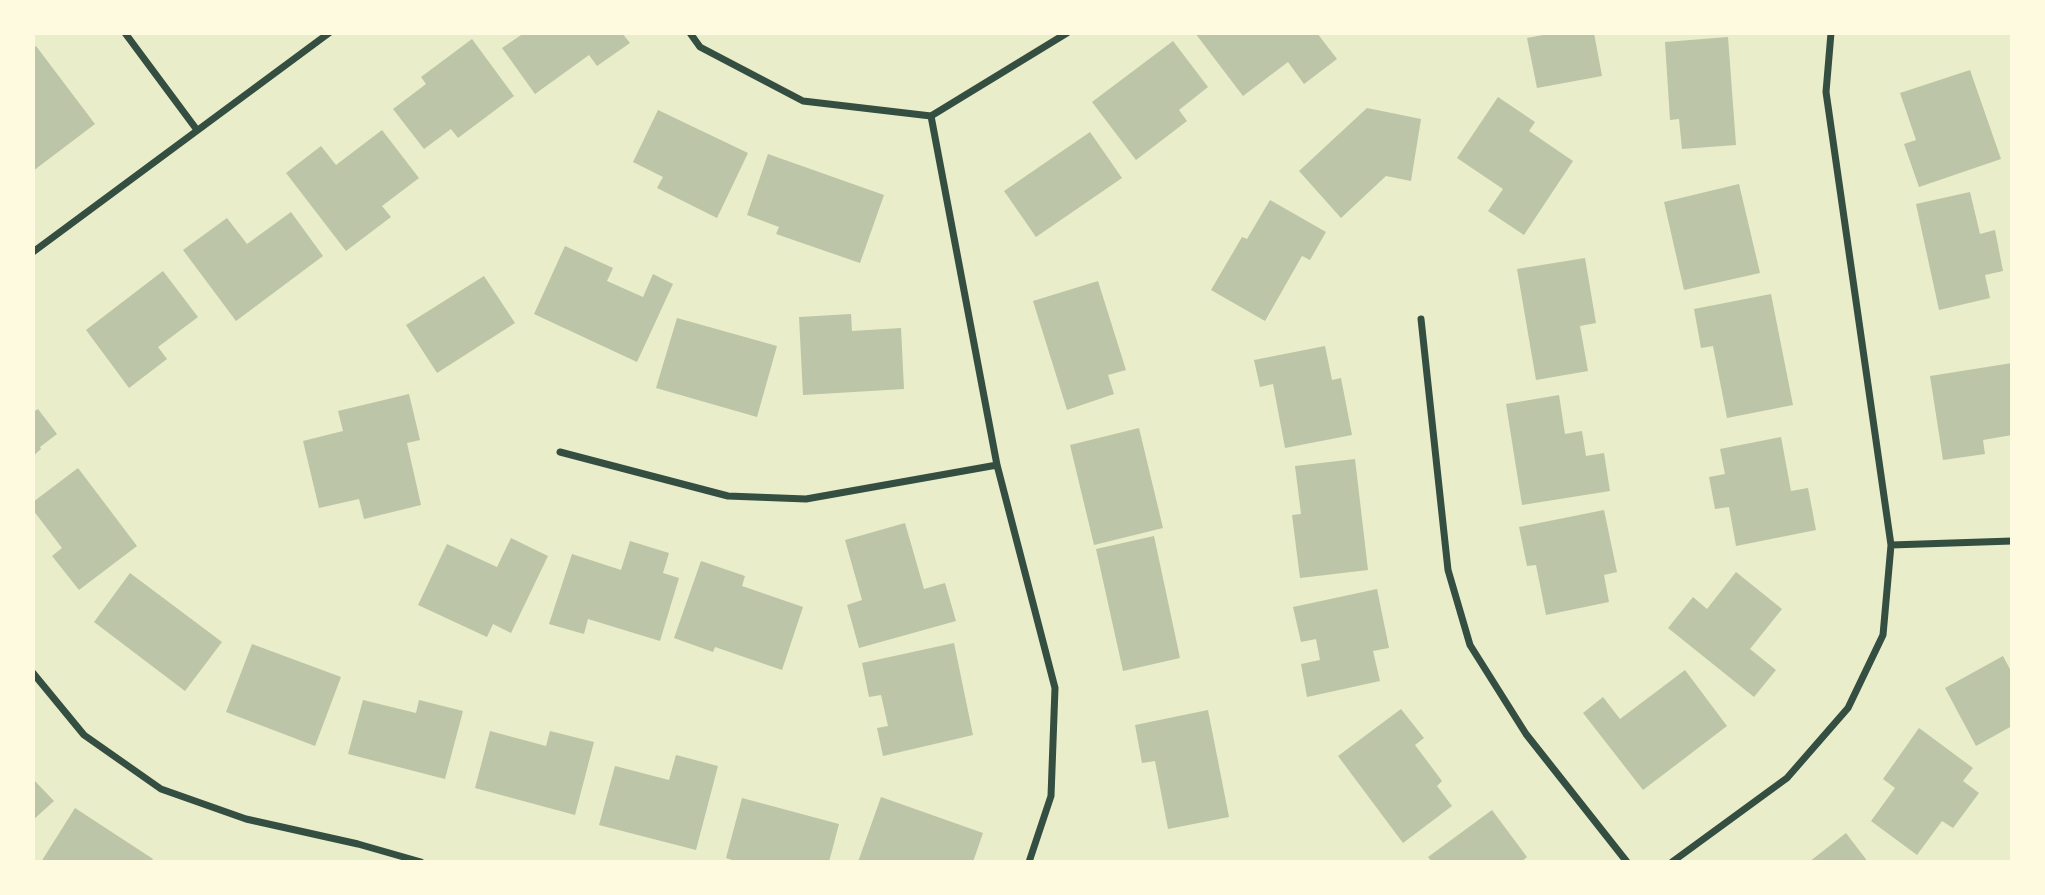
<!DOCTYPE html>
<style>
body{margin:0}
#map{position:relative;width:2045px;height:895px;overflow:hidden;background:#e9edc9;font-family:"Nunito Sans",sans-serif}
canvas{display:block}
.frame{position:absolute;inset:0;border:35px solid #fefae0;pointer-events:none}
</style>
<div id="map">
<canvas width="2045" height="895"></canvas>
<div class="frame"></div>
</div>
<script>
const context = document.querySelector('canvas').getContext('2d');
context.lineJoin = 'round';
function paint(path, color) {
  context.fillStyle = color;
  context.fill(path, 'evenodd');
}
function toPath(rows) {
  const path = new Path2D();
  for (const r of rows) {
    path.moveTo(r[0], r[1]);
    for (let i = 2; i < r.length; i += 2) path.lineTo(r[i], r[i + 1]);
  }
  return path;
}
function strokePath(path, color, width, dash) {
  context.strokeStyle = color;
  context.lineWidth = width;
  context.lineCap = dash ? 'butt' : 'round';
  context.setLineDash(dash || []);
  context.stroke(path);
}
paint(toPath([
 [524,33,622,33,630,43,597,66,589,55,535,94,502,48],
 [1195,33,1317,33,1337,59,1304,84,1288,62,1243,96],
 [1553,33,1594,33,1602,76,1537,88,1527,38],
 [1728,37,1736,145,1682,149,1679,119,1670,120,1665,42],
 [472,39,514,96,458,138,451,129,424,149,393,109,426,84,421,77],
 [1173,41,1208,87,1179,110,1187,121,1136,160,1092,102],
 [36,46,95,124,33,171,33,48],
 [1970,70,2001,159,1919,187,1904,144,1916,140,1900,93],
 [1498,97,1535,122,1529,131,1573,161,1524,235,1488,211,1503,189,1457,158],
 [1367,108,1421,119,1411,181,1386,176,1341,218,1299,171],
 [658,110,748,153,717,218,657,188,663,177,633,162],
 [382,130,419,178,382,206,391,217,346,251,286,173,321,146,336,165],
 [1090,132,1122,178,1036,237,1004,191],
 [768,154,884,195,860,263,776,234,779,227,747,215],
 [1739,184,1760,273,1684,290,1664,202],
 [1970,192,1980,234,1995,230,2003,271,1985,275,1990,298,1939,310,1916,204],
 [1270,200,1326,232,1310,260,1302,256,1265,321,1211,290,1242,237,1247,239],
 [291,212,323,256,236,321,183,250,227,218,247,244],
 [565,246,613,268,607,281,643,297,653,274,673,284,637,362,534,314],
 [1585,258,1596,323,1580,326,1588,371,1536,380,1517,269],
 [163,271,198,317,158,347,167,359,129,388,86,330],
 [484,276,515,323,437,373,406,325],
 [1098,281,1126,370,1108,375,1114,394,1067,410,1033,301],
 [1771,294,1793,405,1727,418,1713,346,1701,348,1694,309],
 [851,314,852,331,901,328,904,389,803,395,799,317],
 [677,318,777,346,757,417,656,388],
 [1325,346,1332,380,1341,378,1352,435,1285,448,1273,384,1260,387,1254,360],
 [2012,363,2012,435,1983,440,1985,454,1943,460,1930,376],
 [409,394,420,440,407,443,421,505,364,519,359,499,319,508,303,441,343,431,338,411],
 [1559,395,1565,434,1582,431,1586,456,1604,453,1610,491,1522,505,1506,404],
 [38,409,57,434,40,447,41,449,33,456,33,412],
 [1139,428,1163,528,1094,545,1070,445],
 [1781,437,1791,491,1808,488,1816,530,1736,546,1729,507,1715,509,1709,477,1725,474,1720,449],
 [1355,459,1368,570,1300,578,1292,515,1301,514,1295,466],
 [78,468,137,546,79,590,52,556,62,548,33,510,33,502],
 [1604,510,1617,572,1604,575,1609,602,1546,615,1536,565,1527,566,1519,527],
 [905,523,924,589,945,583,956,621,859,648,847,605,862,600,845,540],
 [1154,536,1180,658,1123,671,1096,549],
 [511,538,548,556,511,633,493,624,487,637,418,605,447,544,497,567],
 [630,541,669,553,663,573,679,578,660,641,588,619,584,634,549,624,572,554,621,570],
 [701,561,745,576,742,586,803,607,782,670,715,647,713,652,674,638],
 [1736,572,1782,609,1750,649,1776,670,1754,697,1668,628,1693,597,1707,609],
 [130,573,222,642,185,691,94,622],
 [1377,589,1389,648,1373,651,1380,681,1307,697,1301,664,1320,660,1316,639,1301,642,1293,607],
 [954,643,973,735,883,756,877,728,888,726,881,695,869,697,862,663],
 [252,644,341,677,315,746,226,712],
 [2003,656,2012,673,2012,726,1976,746,1945,688],
 [1685,670,1727,726,1643,790,1583,713,1603,697,1620,719],
 [363,700,416,713,419,700,463,711,445,779,348,754],
 [1401,709,1424,738,1415,745,1442,781,1437,786,1452,806,1403,843,1338,756],
 [1208,710,1229,817,1168,829,1155,761,1142,763,1135,725],
 [1919,728,1973,768,1963,781,1979,793,1953,828,1942,821,1917,855,1871,821,1895,788,1883,779],
 [490,731,546,746,550,731,594,742,575,815,475,788],
 [676,755,718,766,696,850,599,825,615,766,669,780],
 [33,779,54,801,33,820],
 [881,797,983,833,973,862,858,862],
 [742,798,839,824,829,862,738,862,726,858],
 [75,808,153,859,151,862,41,862],
 [1492,810,1527,857,1521,862,1432,862,1428,857],
 [1846,833,1868,862,1809,862]
]), '#bcc5a7');
strokePath(toPath([
 [125,33,197,130],
 [690,33,700,47,803,101,931,116,1067,33],
 [931,116,997,465,1055,688,1051,796,1029,862],
 [33,252,329,33],
 [1421,319,1448,570,1470,645,1526,734,1627,862],
 [560,452,728,496,806,499,997,465],
 [1891,545,2012,541],
 [33,673,84,735,161,789,246,819,358,844,421,862],
 [1672,862,1787,778,1848,708,1883,635,1891,545,1826,92,1831,33]
]), '#344e41', 7);
</script>
